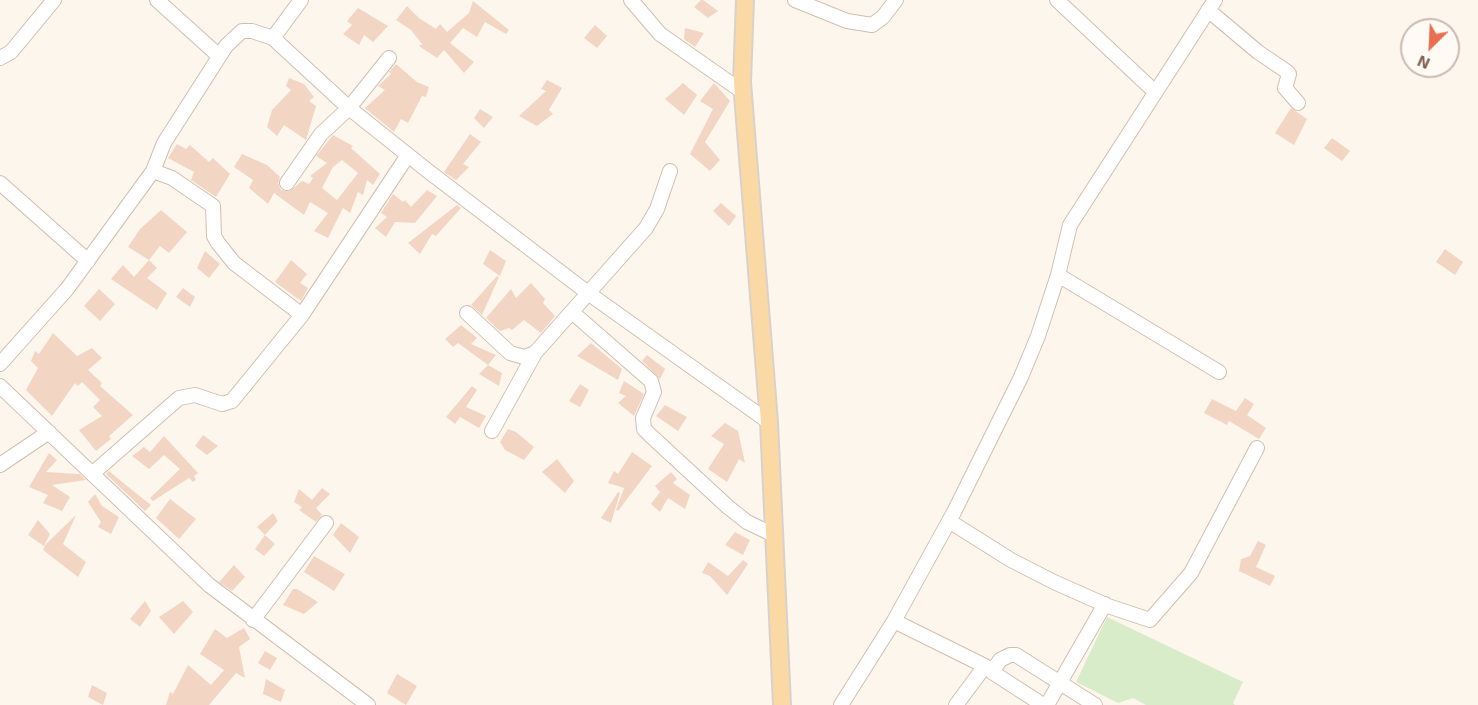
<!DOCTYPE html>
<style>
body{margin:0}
#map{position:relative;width:1478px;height:705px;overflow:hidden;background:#fdf6ec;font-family:"Exo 2",sans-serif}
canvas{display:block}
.north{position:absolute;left:1400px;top:18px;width:60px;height:60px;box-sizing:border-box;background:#fffaf3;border:2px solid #cabbb1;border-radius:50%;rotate:204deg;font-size:16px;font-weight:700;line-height:24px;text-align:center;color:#7a5c4d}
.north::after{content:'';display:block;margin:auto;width:21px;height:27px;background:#e76f51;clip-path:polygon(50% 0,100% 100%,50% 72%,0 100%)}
</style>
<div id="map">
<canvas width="1478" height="705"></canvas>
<div class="north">N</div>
</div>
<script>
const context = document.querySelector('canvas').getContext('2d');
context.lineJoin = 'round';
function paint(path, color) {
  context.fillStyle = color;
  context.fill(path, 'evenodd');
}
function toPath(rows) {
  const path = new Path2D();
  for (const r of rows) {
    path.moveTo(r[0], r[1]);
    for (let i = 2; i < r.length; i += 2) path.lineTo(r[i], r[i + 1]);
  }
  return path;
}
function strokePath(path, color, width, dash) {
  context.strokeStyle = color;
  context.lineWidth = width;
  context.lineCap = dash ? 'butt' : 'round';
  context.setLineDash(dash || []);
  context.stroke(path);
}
paint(toPath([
 [1107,617,1243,682,1233,703,1235,705,1146,705,1133,698,1118,703,1076,682]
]), '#d8ecc9');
paint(toPath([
 [701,0,703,0,718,11,708,18,694,7],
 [473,1,509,30,506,34,485,22,477,37,463,28,450,43,474,62,464,73,444,50,437,58,419,46,422,44,411,30,396,20,407,6,419,18,436,29,440,24,447,32,469,13],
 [358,8,388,26,373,42,364,35,359,45,343,34,352,25,347,21],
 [595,25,607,36,597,48,584,38],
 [685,28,704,33,695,47,684,39],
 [396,64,417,82,429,87,426,97,422,96,408,123,401,119,394,132,365,108,385,90,378,86,391,74,389,72],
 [289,78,304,84,314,97,309,101,316,106,306,140,284,125,277,136,267,127,272,110,291,90,286,86],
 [547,80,562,88,549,110,553,114,537,126,519,116,546,91,541,89],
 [683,83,697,95,684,115,665,99],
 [714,83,730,101,705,142,720,160,710,171,690,154,713,109,700,101],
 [1291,108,1307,119,1294,145,1275,133],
 [480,109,493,117,484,128,474,118],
 [470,134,481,142,463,164,469,167,456,180,444,172],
 [333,135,353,146,351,148,380,174,373,185,367,180,363,195,358,192,350,213,343,208,328,238,314,231,328,213,310,202,304,215,274,193,268,204,249,188,253,180,234,167,242,154,267,165,280,177,278,183,281,190,290,191,302,181,309,184,313,178,310,176,327,163,316,156],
 [342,160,358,173,337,200,322,188,333,167],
 [1332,138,1350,151,1342,161,1324,148],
 [177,144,186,149,190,145,209,162,213,158,230,174,216,197,191,180,194,172,168,158],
 [427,190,437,196,415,223,395,222,386,237,375,228,387,217,381,213,393,194,403,202,405,200,411,207],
 [721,203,736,216,729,226,713,211],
 [457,205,461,208,436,236,432,234,420,254,408,243],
 [161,210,187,232,169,253,160,246,149,260,128,247,140,229],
 [1445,249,1463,262,1455,275,1436,262],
 [490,250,506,261,500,276,483,264],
 [205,251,220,264,209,278,197,268],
 [149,260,157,268,147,278,167,293,157,310,111,279,123,265,134,277],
 [291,260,307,274,300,283,308,288,301,301,275,282],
 [497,276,499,277,482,315,471,305],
 [531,283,545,299,543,303,555,316,541,333,524,320,512,330,509,328,500,331,486,318,511,289,516,298],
 [183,288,195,297,190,307,176,297],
 [99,289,115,304,100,321,84,306],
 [461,325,477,338,471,344,496,355,488,365,458,343,453,347,445,339],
 [53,333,77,356,92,348,102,358,88,370,102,383,100,386,133,415,109,436,111,439,96,451,79,430,102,416,93,407,100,400,82,382,78,386,75,383,52,416,26,390,38,368,31,361,35,351,39,354],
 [591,343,622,369,618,380,577,356],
 [647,355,665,369,660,379,642,361],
 [488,365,502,373,499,386,479,374],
 [624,381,644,394,634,416,618,403,626,396,619,393],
 [580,384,589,390,580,407,569,401],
 [472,386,477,390,466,407,486,416,479,428,460,417,455,424,446,417],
 [1245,398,1254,404,1247,415,1266,428,1259,439,1229,421,1227,425,1204,413,1212,399,1236,411],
 [665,405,687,417,678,431,656,416],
 [725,423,738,431,745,463,739,459,727,482,708,469,724,444,711,436],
 [508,429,516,432,534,447,524,460,505,450,500,442],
 [203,435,218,446,207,455,195,446],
 [164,436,198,473,194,476,196,480,193,482,189,478,153,501,150,498,180,469,164,455,149,469,132,456,144,447,150,452],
 [632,452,652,466,618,511,616,510,624,488,608,483,614,471,618,474],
 [49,453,57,460,46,472,80,474,86,480,52,485,70,497,62,511,43,503,48,495,29,487],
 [557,459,574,481,565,493,542,472],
 [109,471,127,486,151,505,145,511,106,474],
 [671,472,677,479,673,483,690,495,685,509,668,498,660,512,651,504,660,492,655,486],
 [322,488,330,494,316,508,322,515,316,522,299,510,302,507,294,502,299,489,312,500],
 [618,492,620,493,611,523,601,518],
 [95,494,102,506,119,517,111,534,98,527,101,522,88,502],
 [170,499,196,519,179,539,156,518],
 [273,513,278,521,265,535,257,527],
 [76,515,63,544,86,562,78,577,43,550,45,545],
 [38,520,50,534,44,546,28,535],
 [341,523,359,537,350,553,333,535],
 [735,532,750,540,743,555,725,545],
 [265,535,275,544,264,556,255,549],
 [1258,541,1266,545,1256,567,1275,576,1270,586,1239,571,1241,559,1250,556],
 [314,556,345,574,334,591,304,572],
 [743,560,748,564,727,595,710,576,702,573,708,562,728,576],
 [234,565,245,577,232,591,219,582],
 [293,589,297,589,318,602,304,614,283,605],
 [145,601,151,611,140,627,130,619],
 [183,601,193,612,174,634,159,617],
 [244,628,250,639,239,647,245,678,236,673,209,705,166,705,170,692,173,694,188,665,211,685,224,670,200,654,215,629,227,638],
 [265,651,277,658,270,670,258,663],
 [397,674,417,686,406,705,387,693],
 [266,679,285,690,281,702,263,694],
 [92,685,107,693,103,705,88,697]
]), '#f3d5c3');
const minor = toPath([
 [157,0,219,56],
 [631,0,660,34,743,92],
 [795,0,847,21,872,25,883,17,896,0],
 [1057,0,1154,91],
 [1208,10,1258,52,1286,71,1289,74,1285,88,1298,103],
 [273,38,301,0],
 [0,58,11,52,54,0],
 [153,171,172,178,213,206,214,236,218,243,234,263,302,315],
 [0,183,88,261],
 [287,183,321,134,349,108,389,58],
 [1058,275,1219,372],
 [572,312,651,381,654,392,643,418,644,429,650,435,728,507,747,522,774,535],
 [467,313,510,353,524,357,535,353,646,228,657,209,670,171],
 [0,364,67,289,153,171,164,143,226,46,242,31,252,31,273,38,349,108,428,171,588,293,769,422],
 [0,386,209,585,368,705],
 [492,431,535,353],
 [0,465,49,432],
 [92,474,179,398,195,395,222,404,232,401,302,315,408,155],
 [949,521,1011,560,1054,582,1108,606,1150,620,1191,573,1257,448],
 [253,620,326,523],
 [894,621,985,666,992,672,1000,660,1010,655,1016,655,1095,705],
 [992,672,1043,705],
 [841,705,894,621,954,512,1021,377,1038,336,1058,275,1070,225,1215,0],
 [956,705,985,666],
 [1047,705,1105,604]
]);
const major = toPath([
 [745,0,742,82,769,422,782,705]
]);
strokePath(minor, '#d1beb0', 16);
strokePath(major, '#dad1cd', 20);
strokePath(minor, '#fff', 14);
strokePath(major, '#fbd9a5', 16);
</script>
